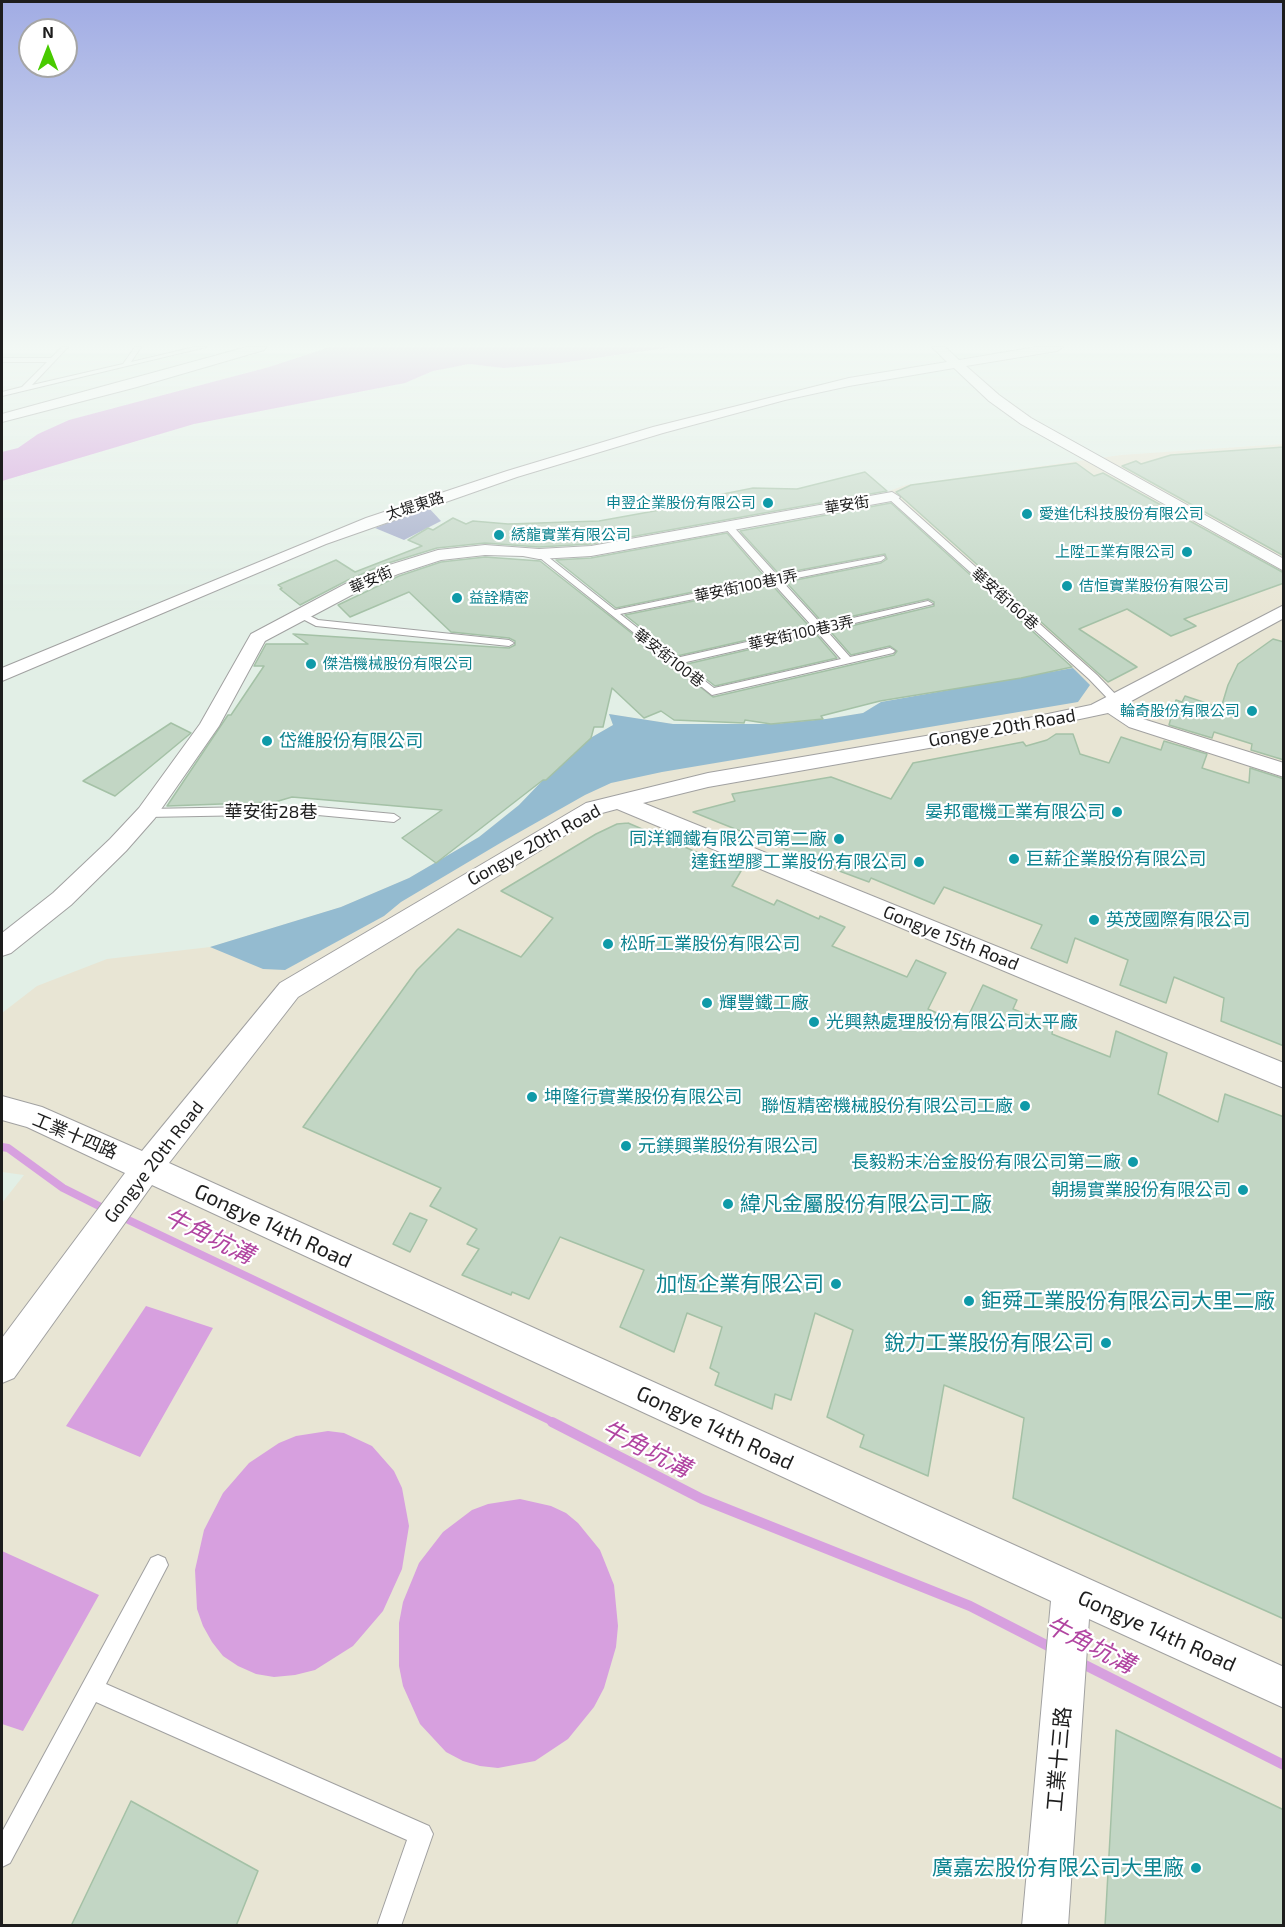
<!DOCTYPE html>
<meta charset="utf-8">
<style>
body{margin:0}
#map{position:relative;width:1285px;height:1927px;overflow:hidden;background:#e2efe6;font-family:"Exo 2",sans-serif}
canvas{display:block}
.frame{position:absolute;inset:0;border:3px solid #1d1d1d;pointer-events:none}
.north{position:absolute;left:18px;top:18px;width:60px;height:60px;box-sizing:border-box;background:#fff;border:2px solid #a5a5a5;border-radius:50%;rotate:0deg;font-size:16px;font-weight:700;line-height:24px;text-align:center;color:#1d1d1d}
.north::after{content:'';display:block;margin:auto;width:21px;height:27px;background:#48ca00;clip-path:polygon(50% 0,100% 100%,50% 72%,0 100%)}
</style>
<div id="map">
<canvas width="1285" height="1927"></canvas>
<div class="frame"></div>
<div class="north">N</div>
</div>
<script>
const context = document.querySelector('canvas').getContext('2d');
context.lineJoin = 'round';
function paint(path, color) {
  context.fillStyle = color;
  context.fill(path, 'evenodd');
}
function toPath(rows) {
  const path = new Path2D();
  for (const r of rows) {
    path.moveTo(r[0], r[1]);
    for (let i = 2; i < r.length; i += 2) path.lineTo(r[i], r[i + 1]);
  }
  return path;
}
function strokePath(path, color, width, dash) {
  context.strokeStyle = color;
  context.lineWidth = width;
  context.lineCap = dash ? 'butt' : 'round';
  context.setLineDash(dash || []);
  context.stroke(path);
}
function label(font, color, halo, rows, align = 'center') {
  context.font = font + ' "Exo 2","Noto Sans TC",sans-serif';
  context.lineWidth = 4.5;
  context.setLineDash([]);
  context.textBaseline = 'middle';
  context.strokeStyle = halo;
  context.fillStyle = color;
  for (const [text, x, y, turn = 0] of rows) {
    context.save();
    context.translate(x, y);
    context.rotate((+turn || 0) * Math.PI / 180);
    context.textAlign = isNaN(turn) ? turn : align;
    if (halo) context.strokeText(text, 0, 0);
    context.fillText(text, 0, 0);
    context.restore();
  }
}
paint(toPath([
 [1283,444,1283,1925,2,1925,2,1203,24,1175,2,1172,2,1013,37,986,107,959,210,947,341,907,409,878,479,837,519,805,543,780,564,763,573,748,613,725,609,714,673,724,774,724,826,719,863,713,881,702,1017,678,1054,669,1080,659,889,491,906,485,1121,455]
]), '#e8e5d4');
paint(toPath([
 [1073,668,1090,685,1078,702,662,772,611,783,585,795,502,842,401,902,384,916,285,970,263,969,210,947,341,907,409,878,479,837,519,805,543,780,564,763,573,748,613,725,609,714,673,724,774,724,826,719,863,713,881,702]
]), '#94bbd0');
paint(toPath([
 [428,507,441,521,404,540,375,528]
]), '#a2aac9');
paint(toPath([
 [330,347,672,347,561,363,504,368,469,364,433,371,405,383,194,424,2,481,2,452,18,448,38,434,69,420,269,367],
 [146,1306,213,1328,140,1457,66,1426],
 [328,1431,344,1433,372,1446,394,1471,402,1488,409,1526,402,1569,383,1611,353,1646,315,1670,295,1675,274,1677,256,1674,238,1666,223,1656,212,1642,203,1626,197,1609,195,1570,204,1530,223,1493,249,1463,279,1443,296,1436],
 [520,1499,551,1506,566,1513,578,1523,600,1550,614,1585,618,1626,616,1647,604,1688,594,1707,568,1739,535,1761,498,1768,480,1766,463,1761,446,1752,420,1724,403,1686,399,1666,399,1623,403,1602,419,1563,443,1532,472,1510,488,1504],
 [2,1551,99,1595,23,1731,2,1724]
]), '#d7a0df');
strokePath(toPath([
 [2,1147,8,1148,63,1188,107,1210],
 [120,1216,555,1423]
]), '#d7a0df', 8);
strokePath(toPath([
 [552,1422,702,1499,970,1606,1054,1649],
 [1079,1662,1284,1765]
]), '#d7a0df', 10);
const building = toPath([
 [1284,447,1284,556,1122,466,1136,461,1141,464,1171,455,1284,447],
 [1076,463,1094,476,1103,473,1284,573,1284,583,1184,619,1196,626,1171,636,1127,609,1079,629,1137,667,1108,682,896,492,911,485,1076,463],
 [865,472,887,491,591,544,539,547,485,543,437,548,385,564,348,580,300,605,280,589,282,588,278,585,336,560,355,572,422,546,408,540,428,528,433,530,453,518,466,524,473,521,508,524,599,521,660,510,658,507,753,488,797,489,865,472],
 [891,503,1072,667,1021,678,880,701,821,716,823,719,771,724,745,720,744,723,674,720,661,711,644,718,612,688,603,727,594,727,591,738,546,780,543,780,436,863,402,838,442,810,292,797,275,802,167,806,228,715,231,715,264,666,254,666,266,644,308,644,293,634,509,648,515,645,515,641,509,638,451,632,409,592,350,617,338,605,399,576,441,562,485,557,540,561,713,697,894,655,897,651,890,646,851,655,830,631,934,606,934,602,928,599,823,623,786,582,881,563,887,559,885,554,779,574,740,531,891,503],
 [727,533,765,577,616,608,556,560,591,558,727,533],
 [772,585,809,626,677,656,625,615,772,585],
 [816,634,837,658,715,686,687,664,816,634],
 [1273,639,1284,642,1284,760,1251,750,1252,744,1214,732,1212,738,1169,725,1176,700,1182,702,1185,696,1221,708,1228,685,1238,664,1273,639],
 [171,723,191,733,115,796,83,781,171,723],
 [1056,734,1073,734,1080,754,1109,763,1121,737,1161,750,1164,741,1207,754,1202,768,1249,783,1250,768,1284,779,1284,1046,1221,1021,1224,998,1174,977,1166,1003,1120,985,1128,960,1075,938,1067,963,1031,948,1042,925,944,887,934,904,871,878,869,882,842,872,693,812,735,801,732,794,831,777,891,799,913,763,1023,742,1026,746,1047,740,1056,734],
 [628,823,741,871,732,886,774,905,777,900,819,919,820,916,845,927,832,946,907,977,916,960,946,973,928,1009,964,1025,983,985,1017,1000,1013,1009,1053,1025,1052,1034,1110,1057,1116,1031,1167,1053,1158,1094,1218,1122,1225,1094,1284,1117,1284,1619,1013,1498,1024,1418,944,1385,928,1476,860,1447,864,1435,827,1417,853,1330,815,1313,791,1400,775,1394,772,1409,715,1385,719,1373,710,1368,722,1327,687,1313,674,1352,620,1327,644,1270,560,1237,529,1299,512,1292,511,1295,462,1275,479,1249,467,1244,477,1229,430,1206,441,1188,303,1127,417,970,458,929,521,957,553,918,501,891,596,834,617,824,628,823],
 [410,1213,427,1220,410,1252,393,1244,410,1213],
 [1116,1730,1284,1810,1284,1926,1105,1926,1116,1730],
 [131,1801,258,1871,236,1926,71,1926,131,1801]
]);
paint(building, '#c2d6c4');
strokePath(building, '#a4c1a6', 1.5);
const lane = toPath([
 [62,347,68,347,32,385,123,364,135,347,141,347,131,362,195,347,206,347,2,396,2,392,22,387,47,362,2,362,2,358,51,358,62,347],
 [889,495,895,495,1097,675,1120,699,1120,703,1112,703,1089,679,889,499,889,495],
 [725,524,731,524,778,576,884,556,885,558,881,561,782,581,822,625,928,601,933,604,826,630,850,657,890,648,895,651,893,653,712,695,535,554,542,552,615,610,769,578,725,528,725,524],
 [773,583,813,627,676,658,620,614,773,583],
 [817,632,841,659,714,688,682,663,817,632],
 [300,611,318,620,509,640,514,643,509,646,316,626,297,616,295,614,300,611],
 [307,806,394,814,400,818,394,822,307,814,147,817,141,813,147,809,307,806],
 [158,1555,165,1558,168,1565,106,1684,429,1826,433,1834,401,1926,377,1926,407,1840,96,1702,10,1863,2,1867,2,1832,151,1558,158,1555]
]);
const street = toPath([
 [247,347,266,347,264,350,137,387,2,422,2,414,247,347],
 [932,347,945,347,959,360,1036,347,1063,347,1057,351,966,366,999,395,1031,418,1284,559,1284,571,1021,424,989,401,954,368,849,386,785,400,663,433,517,477,326,544,2,681,2,668,366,518,507,471,653,427,849,378,947,362,932,347],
 [892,492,900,497,897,500,591,556,539,559,523,556,485,555,441,560,398,574,361,590,265,641,219,726,155,818,126,851,71,905,11,953,2,956,2,933,53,893,110,839,139,808,200,724,251,634,349,582,386,566,438,550,485,545,539,549,591,546,892,492],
 [1284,605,1284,618,1124,705,1143,719,1284,763,1284,777,1129,727,1108,713,1014,733,708,787,643,803,1284,1063,1284,1088,617,809,602,813,298,997,169,1163,1284,1667,1284,1708,1089,1619,1068,1926,1022,1926,1051,1601,152,1185,14,1378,2,1383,2,1338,125,1173,27,1127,2,1120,2,1096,42,1107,142,1151,280,983,586,803,708,773,1014,721,1091,705,1284,605]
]);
strokePath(lane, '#a1a1a1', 2);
strokePath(street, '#a1a1a1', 2);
paint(lane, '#fff');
paint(street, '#fff');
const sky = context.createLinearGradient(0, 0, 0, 617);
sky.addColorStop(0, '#a1ace4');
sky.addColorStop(0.56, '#f2f8f4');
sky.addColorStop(1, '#f2f8f400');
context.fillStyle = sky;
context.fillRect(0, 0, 1285, 617);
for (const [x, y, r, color] of [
 [768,503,6,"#0f9aa8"],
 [1027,514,6,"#0f9aa8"],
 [499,535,6,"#0f9aa8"],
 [1187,552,6,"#0f9aa8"],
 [1067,586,6,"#0f9aa8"],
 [457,598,6,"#0f9aa8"],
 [311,664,6,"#0f9aa8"],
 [1252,711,6,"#0f9aa8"],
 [267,741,6,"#0f9aa8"],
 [1117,812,6,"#0f9aa8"],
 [839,839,6,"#0f9aa8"],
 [1014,859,6,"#0f9aa8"],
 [919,862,6,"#0f9aa8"],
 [1094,920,6,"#0f9aa8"],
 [608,944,6,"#0f9aa8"],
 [707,1003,6,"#0f9aa8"],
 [814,1022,6,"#0f9aa8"],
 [532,1097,6,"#0f9aa8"],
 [1025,1106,6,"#0f9aa8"],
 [626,1146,6,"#0f9aa8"],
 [1133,1162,6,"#0f9aa8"],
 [1243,1190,6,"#0f9aa8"],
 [728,1204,6,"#0f9aa8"],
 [836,1284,6,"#0f9aa8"],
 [969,1301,6,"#0f9aa8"],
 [1106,1343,6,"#0f9aa8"],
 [1196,1868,6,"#0f9aa8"]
]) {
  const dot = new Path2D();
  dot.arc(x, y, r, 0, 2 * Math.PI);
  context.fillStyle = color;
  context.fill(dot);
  strokePath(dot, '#fff', 2);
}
label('15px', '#0d838f', '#fff', [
 ["申翌企業股份有限公司",756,503,"right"],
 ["愛進化科技股份有限公司",1039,514],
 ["綉龍實業有限公司",511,535],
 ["上陞工業有限公司",1175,552,"right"],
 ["佶恒實業股份有限公司",1079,586],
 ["益詮精密",469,598],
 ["傑浩機械股份有限公司",323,664],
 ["輪奇股份有限公司",1240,711,"right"]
], 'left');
label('15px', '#1d1d1d', '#fff', [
 ["華安街",847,505,-9],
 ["太堤東路",415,506,-18],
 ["華安街",371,580,-24],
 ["華安街100巷1弄",746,586,-12],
 ["華安街160巷",1005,599,42],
 ["華安街100巷3弄",801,633,-13],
 ["華安街100巷",669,658,38]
]);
label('18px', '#1d1d1d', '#fff', [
 ["Gongye 20th Road",1002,728,-10],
 ["華安街28巷",271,812],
 ["Gongye 20th Road",534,845,-29],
 ["Gongye 15th Road",951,938,22],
 ["工業十四路",75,1136,23],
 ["Gongye 20th Road",154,1162,-52]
]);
label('18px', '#0d838f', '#fff', [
 ["岱維股份有限公司",279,741],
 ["晏邦電機工業有限公司",1105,812,"right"],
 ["同洋鋼鐵有限公司第二廠",827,839,"right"],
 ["巨薪企業股份有限公司",1026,859],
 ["達鈺塑膠工業股份有限公司",907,862,"right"],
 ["英茂國際有限公司",1106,920],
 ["松昕工業股份有限公司",620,944],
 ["輝豐鐵工廠",719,1003],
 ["光興熱處理股份有限公司太平廠",826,1022],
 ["坤隆行實業股份有限公司",544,1097],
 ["聯恆精密機械股份有限公司工廠",1013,1106,"right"],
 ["元鎂興業股份有限公司",638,1146],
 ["長毅粉末冶金股份有限公司第二廠",1121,1162,"right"],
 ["朝揚實業股份有限公司",1231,1190,"right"]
], 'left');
label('21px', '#0d838f', '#fff', [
 ["緯凡金屬股份有限公司工廠",740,1204,"left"],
 ["加恆企業有限公司",824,1284],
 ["鉅舜工業股份有限公司大里二廠",981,1301,"left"],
 ["銳力工業股份有限公司",1094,1343],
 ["廣嘉宏股份有限公司大里廠",1184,1868]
], 'right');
label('21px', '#1d1d1d', '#fff', [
 ["Gongye 14th Road",273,1226,25],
 ["Gongye 14th Road",715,1428,25],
 ["Gongye 14th Road",1157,1631,24],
 ["工業十三路",1059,1759,-85]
]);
label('italic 24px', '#b145a1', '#fff', [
 ["牛角坑溝",209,1236,26],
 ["牛角坑溝",646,1449,27],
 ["牛角坑溝",1090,1645,27]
]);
</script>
